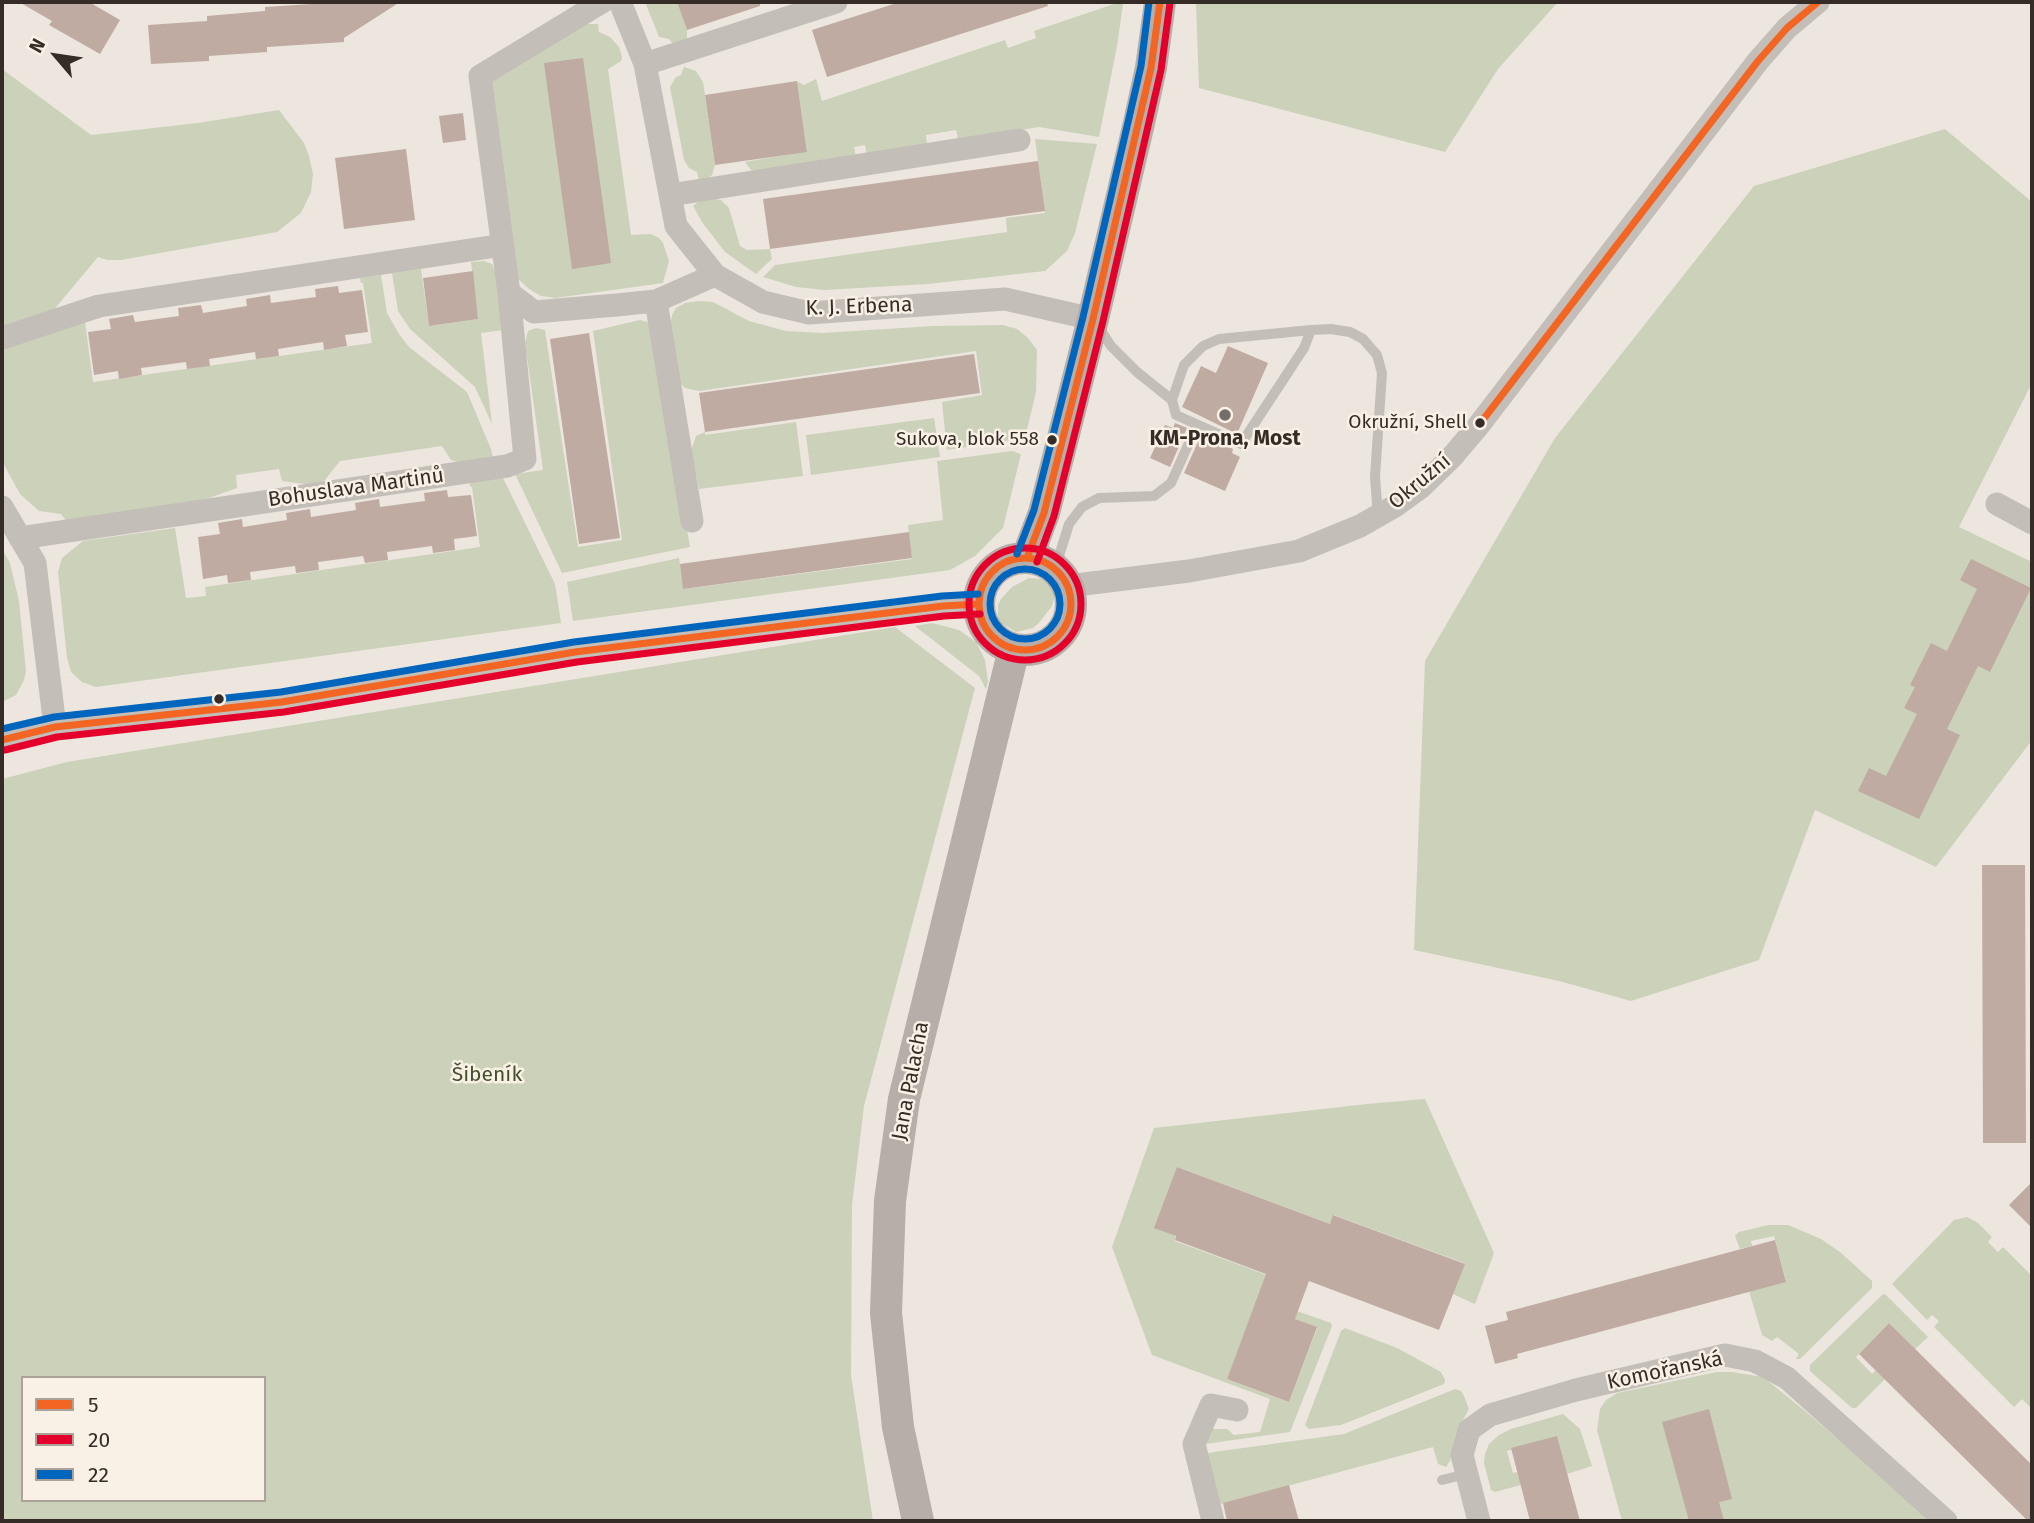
<!DOCTYPE html>
<meta charset="utf-8">
<style>
body{margin:0}
#map{position:relative;width:2034px;height:1523px;overflow:hidden;background:#ece6df;font-family:"Fira Sans",sans-serif}
canvas{display:block}
.frame{position:absolute;inset:0;border:4px solid #352c27;pointer-events:none}
.legend{position:absolute;left:21px;top:1376px;width:245px;height:126px;box-sizing:border-box;background:#f9f1e6;border:2px solid #aba29a;margin:0;padding:9px 12px;list-style:none;font-size:21px;color:#352c27}
.legend li{display:flex;align-items:center;gap:14px;height:35px}
.legend b{width:35px;border:2px solid #aba29a}
.north{position:absolute;left:21px;top:21px;width:70px;height:70px;-webkit-text-stroke:5px #f9f1e6;paint-order:stroke;rotate:299deg;font-size:19px;font-weight:700;line-height:28px;text-align:center;color:#352c27}
.north::after{content:'';display:block;margin:auto;width:24px;height:32px;background:#352c27;clip-path:polygon(50% 0,100% 100%,50% 72%,0 100%)}
</style>
<div id="map">
<canvas width="2034" height="1523"></canvas>
<div class="frame"></div>
<ul class="legend">
<li><b style="height:9px;background:#f26522"></b>5</li>
<li><b style="height:9px;background:#e4002b"></b>20</li>
<li><b style="height:9px;background:#0065bd"></b>22</li>
</ul>
<div class="north">N</div>
</div>
<script>
const context = document.querySelector('canvas').getContext('2d');
context.lineJoin = 'round';
function paint(path, color) {
  context.fillStyle = color;
  context.fill(path, 'evenodd');
}
function toPath(rows) {
  const path = new Path2D();
  for (const r of rows) {
    if (r.length === 3) {
      path.moveTo(r[0] + r[2], r[1]);
      path.arc(r[0], r[1], r[2], 0, 2 * Math.PI);
      continue;
    }
    path.moveTo(r[0], r[1]);
    for (let i = 2; i < r.length; i += 2) path.lineTo(r[i], r[i + 1]);
  }
  return path;
}
function strokePath(path, color, width, dash) {
  context.strokeStyle = color;
  context.lineWidth = width;
  context.lineCap = dash ? 'butt' : 'round';
  context.setLineDash(dash || []);
  context.stroke(path);
}
function label(font, color, halo, rows, align = 'center') {
  context.font = font + ' "Fira Sans",sans-serif';
  context.lineWidth = 5;
  context.setLineDash([]);
  context.textBaseline = 'middle';
  context.strokeStyle = halo;
  context.fillStyle = color;
  for (const [text, x, y, turn = 0] of rows) {
    context.save();
    context.translate(x, y);
    context.rotate((+turn || 0) * Math.PI / 180);
    context.textAlign = isNaN(turn) ? turn : align;
    if (halo) context.strokeText(text, 0, 0);
    context.fillText(text, 0, 0);
    context.restore();
  }
}
paint(toPath([
 [645,2,677,2,687,30,687,37,683,44,675,46,669,39,659,37],
 [1120,2,1123,4,1117,46,1099,137,1039,127,958,140,956,130,926,135,927,145,867,155,865,145,854,147,856,157,761,173,751,170,745,162,807,151,797,81,804,85,816,79,822,101,1005,40,1008,48,1036,38,1034,31],
 [1196,2,1558,2,1498,69,1445,152,1199,88],
 [587,24,598,24,599,32,610,37,619,47,622,57,621,61,608,69,631,235,651,234,659,238,663,243,669,261,663,283,555,298,541,296,529,289,517,278,491,79],
 [684,67,696,71,703,82,715,165,712,175,705,180,699,181,697,172,689,168,684,160,670,87,676,77,681,75],
 [2,69,91,135,198,123,279,110,304,143,309,156,313,174,311,192,301,213,277,232,121,260,107,260,98,257,52,312,2,331],
 [1945,129,2032,202,2032,383,1959,527,2032,562,2032,740,1936,867,1815,810,1759,960,1631,1001,1559,981,1414,950,1425,661,1555,438,1754,186],
 [1035,139,1097,144,1075,233,1067,251,1045,271,928,284,825,290,796,287,763,277,775,265,1007,232,1006,218,1045,213],
 [709,198,721,200,729,208,740,246,747,250,770,249,772,259,756,274,725,252,702,222,693,206,700,200],
 [484,261,492,264,495,271,503,330,481,333,492,424,475,387,410,329,398,311,392,273,421,269,429,326,478,319,471,262],
 [381,275,387,313,399,334,409,347,467,392,491,449,494,462,467,465,451,460,442,446,340,461,320,486,282,481,279,469,236,475,237,488,192,504,67,522,61,514,39,511,20,494,2,461,2,348,85,322,93,382,372,343,363,283,361,283,360,278],
 [699,301,713,302,749,321,786,331,823,333,933,326,1003,325,1017,329,1028,338,1037,350,1036,392,1025,438,947,450,942,402,982,395,976,351,699,391,685,388,680,383,670,328,672,315,676,308,685,303],
 [640,320,651,323,690,547,562,573,515,474,543,470,525,343,528,331,536,328,545,330,578,547,622,540,593,331],
 [934,418,940,457,811,475,806,435],
 [796,422,803,476,699,489,691,451,696,436,705,432,705,435],
 [1012,451,1021,454,1003,528,975,556,950,570,573,621,567,582,679,558,684,589,912,559,908,525,943,520,937,461],
 [502,476,555,584,561,623,96,687,82,682,71,672,67,658,58,572,62,558,83,541,175,528,186,598,206,596,205,587,480,547,472,487,470,486,469,481],
 [2,549,10,563,19,601,26,671,24,680,16,695,2,702],
 [1029,578,1041,579,1050,584,1055,593,1054,598,1052,606,1039,623,1033,628,1016,632,1001,623,998,618,998,605,1001,599,1012,587],
 [932,623,959,630,976,642,985,660,988,682,986,689,979,676,915,626],
 [895,627,975,688,864,1106,852,1205,851,1375,873,1521,2,1521,2,779,67,762],
 [23,1378,264,1378,264,1500,23,1500],
 [1425,1099,1494,1253,1475,1304,1453,1294,1464,1263,1334,1215,1330,1224,1177,1167,1175,1241,1283,1281,1255,1306,1227,1379,1289,1402,1317,1328,1295,1319,1297,1311,1331,1323,1332,1326,1290,1432,1205,1444,1209,1429,1227,1429,1234,1435,1260,1432,1270,1399,1152,1355,1112,1247,1154,1128,1367,1104],
 [1967,1217,1978,1223,1992,1237,1988,1242,1998,1252,2003,1247,2032,1276,2032,1409,2022,1399,2014,1407,1934,1327,1939,1321,1932,1315,1927,1320,1892,1284,1954,1220],
 [1768,1225,1788,1225,1821,1239,1840,1252,1872,1281,1872,1288,1800,1359,1796,1359,1799,1354,1777,1337,1772,1341,1762,1335,1749,1291,1786,1281,1774,1236,1751,1241,1752,1246,1740,1249,1735,1236,1739,1232],
 [1883,1294,1886,1295,1928,1337,1915,1349,1889,1323,1856,1357,1872,1374,1876,1370,1885,1379,1856,1408,1852,1408,1810,1371,1810,1365],
 [1345,1328,1397,1348,1441,1372,1445,1380,1444,1384,1341,1425,1309,1429,1305,1425,1341,1331],
 [1717,1372,1732,1372,1763,1377,1804,1410,1933,1521,1622,1521,1597,1430,1600,1409,1606,1400,1617,1393],
 [1455,1389,1461,1391,1464,1396,1469,1409,1456,1433,1450,1461,1446,1467,1438,1464,1433,1447,1220,1504,1207,1453,1344,1434],
 [1563,1414,1580,1429,1592,1466,1567,1474,1557,1437,1507,1451,1513,1473,1517,1472,1521,1485,1495,1492,1491,1490,1484,1463,1485,1454,1489,1444,1499,1435,1511,1429]
]), '#ccd1ba');
paint(toPath([
 [19,2,89,2,120,20,100,54,49,25,52,21],
 [343,2,400,2,344,38,344,42,267,47,267,52,209,56,209,61,151,64,148,25,207,21,207,16,265,11,265,7],
 [677,2,760,2,760,6,687,30],
 [900,2,1047,2,1048,6,827,77,812,30],
 [583,58,611,263,572,269,544,63],
 [797,81,807,152,715,165,705,95],
 [463,113,466,140,443,143,439,116],
 [406,149,415,220,344,229,335,158],
 [1038,161,1045,211,770,249,763,199],
 [473,271,478,319,429,326,423,278],
 [338,286,339,293,362,290,368,332,345,335,347,346,324,350,323,342,278,349,279,356,256,359,255,352,209,359,210,366,187,369,186,362,141,368,142,375,119,379,118,371,94,375,88,332,111,329,109,319,133,315,135,322,179,316,178,308,201,305,203,313,247,306,246,299,270,295,271,303,316,297,315,289],
 [589,333,620,538,579,544,550,339],
 [1228,346,1268,363,1237,434,1182,407,1201,366,1216,373],
 [974,354,980,393,705,432,699,393],
 [1175,423,1187,428,1170,467,1150,458,1165,425,1173,428],
 [1201,435,1233,449,1232,453,1240,457,1225,491,1184,473],
 [447,490,448,497,471,495,477,536,454,539,455,550,433,553,432,546,387,552,388,560,365,563,363,556,318,562,319,570,296,573,295,566,250,572,251,580,228,583,227,575,203,579,198,537,220,534,218,523,242,519,243,527,287,520,286,513,310,509,311,517,356,510,355,503,379,499,380,507,425,501,424,493],
 [909,532,912,558,683,589,680,564],
 [1971,559,2031,588,1990,672,1978,666,1947,729,1960,735,1919,819,1858,791,1869,768,1886,776,1917,714,1904,708,1915,687,1910,685,1931,643,1947,651,1977,589,1960,580],
 [1982,865,2025,865,2026,1143,1983,1143],
 [1177,1167,1330,1224,1333,1215,1465,1264,1439,1330,1309,1281,1295,1319,1317,1327,1289,1402,1227,1379,1266,1274,1175,1240,1176,1236,1154,1228],
 [2032,1182,2032,1228,2009,1205],
 [1775,1240,1786,1282,1517,1354,1518,1358,1495,1364,1485,1326,1508,1320,1506,1312],
 [1889,1323,2032,1465,2032,1521,2028,1521,1859,1354],
 [1709,1409,1732,1499,1719,1502,1724,1521,1689,1521,1662,1422],
 [1557,1436,1580,1521,1530,1521,1511,1448],
 [1289,1485,1299,1521,1227,1521,1223,1503]
]), '#bfaba1');
strokePath(toPath([
 [1098,326,1111,346,1137,372,1172,400,1176,415,1241,444,1304,348,1311,330,1331,329,1350,332,1363,339,1377,355,1382,373,1375,477,1378,516],
 [1172,400,1184,365,1203,346,1219,339,1311,330],
 [1055,569,1069,524,1082,507,1099,498,1154,496,1171,483,1197,425],
 [1442,1480,1466,1474]
]), '#c4beb8', 10);
strokePath(toPath([
 [602,2,480,76,509,293,534,312,616,305,656,301,715,275],
 [620,2,645,64,676,226,715,275,763,302,809,313,1005,299,1093,319],
 [645,64,836,2],
 [670,195,1019,140],
 [656,301,692,521],
 [2,338,99,306,503,245],
 [1997,504,2032,523],
 [2,507,35,563,55,727],
 [20,538,507,466,525,459,509,293],
 [1068,586,1189,571,1299,551,1360,526,1395,506,1420,488,1451,458,1479,425,1758,61,1787,28,1818,2],
 [2,740,55,727,282,702,575,652,943,606,979,604],
 [1213,1521,1194,1444,1211,1405,1237,1410],
 [1479,1521,1462,1455,1469,1430,1490,1415,1576,1390,1725,1355,1755,1361,1787,1378,1946,1521]
]), '#c4beb8', 23);
strokePath(toPath([
 [1027,558,1044,513,1093,319,1139,123,1151,68,1160,2],
 [1025,604,46],
 [918,1521,898,1427,886,1313,890,1201,904,1099,1014,649]
]), '#b5aea9', 32);
strokePath(toPath([
 [1479,425,1758,61,1787,28,1818,2],
 [1027,558,1044,513,1093,319,1151,68,1160,2],
 [1025,604,46],
 [2,740,55,727,282,702,575,652,943,606,979,604]
]), '#f26522', 7);
strokePath(toPath([
 [1025,604,56],
 [1037,562,1054,516,1103,321,1161,70,1170,3],
 [5,750,57,737,284,712,577,662,944,616,980,614]
]), '#e4002b', 7);
strokePath(toPath([
 [1017,554,1034,510,1083,317,1141,66,1149,2],
 [1025,604,35],
 [2,729,54,717,281,692,574,642,942,596,978,594]
]), '#0065bd', 7);
for (const [x, y, r, color] of [
 [1225,415,7,"#756d67"],
 [1480,423,6,"#352c27"],
 [1052,440,6,"#352c27"],
 [219,699,6,"#352c27"]
]) {
  const dot = new Path2D();
  dot.arc(x, y, r, 0, 2 * Math.PI);
  context.fillStyle = color;
  context.fill(dot);
  strokePath(dot, '#f9f1e6', 2.5);
}
label('19px', '#352c27', '#f9f1e6', [
 ["Okružní, Shell",1467,423],
 ["Sukova, blok 558",1039,440]
], 'right');
label('21px', '#352c27', '#f9f1e6', [
 ["K. J. Erbena",859,307,-2],
 ["Okružní",1420,482,-40],
 ["Bohuslava Martinů",356,488,-8],
 ["Jana Palacha",911,1081,-79],
 ["Komořanská",1665,1371,-12]
]);
label('bold 21px', '#352c27', '#f9f1e6', [
 ["KM-Prona, Most",1225,439]
]);
label('21px', '#43522b', '#f9f1e6', [
 ["Šibeník",487,1075]
]);
</script>
